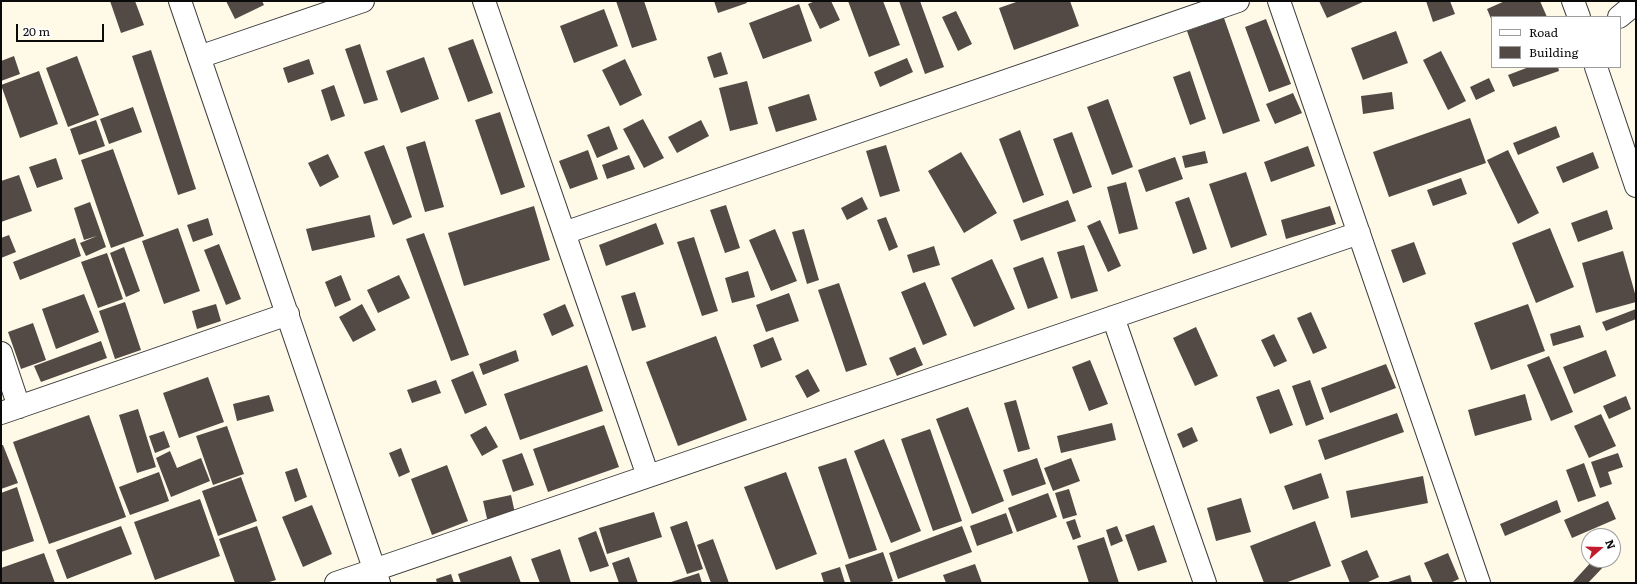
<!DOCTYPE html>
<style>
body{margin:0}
#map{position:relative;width:1637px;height:584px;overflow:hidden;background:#fff9e7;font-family:Literata,serif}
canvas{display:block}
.frame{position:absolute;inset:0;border:2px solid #0a0a0a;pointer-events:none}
.legend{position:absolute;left:1491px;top:16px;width:130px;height:52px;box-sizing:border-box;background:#fff;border:1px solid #9d9d9d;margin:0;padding:5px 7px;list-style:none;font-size:12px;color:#0a0a0a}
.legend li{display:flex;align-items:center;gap:8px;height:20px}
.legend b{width:20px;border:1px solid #9d9d9d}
.north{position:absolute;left:1581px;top:528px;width:40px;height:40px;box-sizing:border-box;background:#fff;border:1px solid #9d9d9d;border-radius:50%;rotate:70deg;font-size:11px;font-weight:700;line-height:16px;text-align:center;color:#0a0a0a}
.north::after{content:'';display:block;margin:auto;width:14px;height:18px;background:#c11b2c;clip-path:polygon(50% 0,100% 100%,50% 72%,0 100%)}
.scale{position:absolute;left:16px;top:24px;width:88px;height:18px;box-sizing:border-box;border:2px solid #0a0a0a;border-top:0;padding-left:5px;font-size:12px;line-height:14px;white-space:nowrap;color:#0a0a0a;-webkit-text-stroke:3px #fff;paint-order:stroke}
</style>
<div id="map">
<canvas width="1637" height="584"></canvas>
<div class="frame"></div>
<ul class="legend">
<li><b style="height:5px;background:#fff"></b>Road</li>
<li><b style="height:11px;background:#534a46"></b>Building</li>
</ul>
<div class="north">N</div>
<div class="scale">20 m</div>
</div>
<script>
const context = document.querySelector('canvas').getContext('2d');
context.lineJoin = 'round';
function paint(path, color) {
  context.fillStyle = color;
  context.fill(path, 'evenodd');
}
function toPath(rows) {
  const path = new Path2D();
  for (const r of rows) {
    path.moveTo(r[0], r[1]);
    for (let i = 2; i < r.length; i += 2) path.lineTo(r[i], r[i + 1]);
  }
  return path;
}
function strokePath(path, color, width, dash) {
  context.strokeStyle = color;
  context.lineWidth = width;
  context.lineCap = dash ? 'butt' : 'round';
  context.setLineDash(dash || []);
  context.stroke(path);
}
paint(toPath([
 [110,1,135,1,144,25,121,33],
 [226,1,262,1,264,5,235,19],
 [616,1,644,1,657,40,632,48],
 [714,1,746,1,747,3,718,13],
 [815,1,831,1,840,20,820,29,808,4],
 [848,1,883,1,900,45,869,57],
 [899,1,920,1,944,67,925,74],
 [1019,1,1070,1,1079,26,1014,50,999,8],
 [1319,1,1365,1,1327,18],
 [1426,1,1450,1,1455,14,1433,22],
 [1505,1,1540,1,1547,17,1492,17,1492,21,1487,9],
 [799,4,812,41,763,59,749,23],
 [604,9,618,46,574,63,560,26],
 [956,11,972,44,958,51,942,17],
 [1224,18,1260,121,1223,134,1187,31],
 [1266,19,1291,84,1269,92,1245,27],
 [1396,31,1408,63,1363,80,1351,48],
 [473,39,493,93,468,102,448,48],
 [360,44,378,100,364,104,345,49],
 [151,50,196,189,178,195,132,56],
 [1441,51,1466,101,1448,110,1423,60],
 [721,52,728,74,714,78,707,57],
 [14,56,20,74,1,81,1,61],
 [77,56,99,115,68,127,46,68],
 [424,57,439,99,401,113,386,71],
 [907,58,913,72,880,87,874,72],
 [309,59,314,74,288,83,283,68],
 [625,59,642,95,620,106,602,70],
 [1529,67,1558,67,1559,71,1513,87,1508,75],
 [39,71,58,124,20,138,1,85],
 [1190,71,1206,119,1190,125,1173,77],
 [1489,78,1495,91,1476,100,1470,87],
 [747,81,758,124,730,131,719,88],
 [334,85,345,116,331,121,321,90],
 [1392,92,1394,109,1363,114,1361,96],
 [1293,93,1302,113,1275,124,1266,104],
 [809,94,817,120,776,132,768,107],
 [1108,99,1133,167,1112,175,1087,107],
 [133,107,142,132,109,144,100,119],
 [500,112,525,187,501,195,475,120],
 [1470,118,1486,163,1389,197,1373,152],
 [643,119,664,158,644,168,623,129],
 [96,120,105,146,79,155,70,129],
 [701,120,709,136,677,153,668,137],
 [609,126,618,149,597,158,587,135],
 [1556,126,1560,137,1518,155,1513,143],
 [1020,130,1044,195,1023,203,999,139],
 [1072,132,1092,187,1073,194,1053,139],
 [425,141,444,207,425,212,406,147],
 [384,145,412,217,393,225,364,152],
 [886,145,900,191,880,197,866,151],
 [1308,146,1315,166,1271,182,1264,162],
 [113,149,144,236,111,248,81,160],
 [588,150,598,179,570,189,559,161],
 [1508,150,1539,213,1518,224,1487,160],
 [1205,151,1208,163,1185,168,1182,156],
 [961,152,997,213,964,233,928,171],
 [1593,152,1599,168,1563,183,1556,167],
 [328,154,339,177,320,187,308,163],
 [629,155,635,169,607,179,602,165],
 [1175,157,1183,179,1146,192,1138,170],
 [56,158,63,179,37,188,29,167],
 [1246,172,1267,235,1231,248,1209,184],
 [19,175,32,211,1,222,1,181],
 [1461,178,1467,194,1433,206,1427,190],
 [1126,182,1138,229,1119,234,1107,187],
 [862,197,868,209,847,220,841,208],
 [1189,197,1207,249,1193,254,1175,202],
 [1068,200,1076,221,1021,241,1013,220],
 [90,202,106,247,86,256,80,243,97,236,84,240,74,208],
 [726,205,740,248,725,253,710,210],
 [534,206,550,260,464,286,448,233],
 [1330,206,1336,224,1286,239,1281,220],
 [1607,210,1613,229,1578,242,1571,223],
 [370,215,375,237,312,251,306,229],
 [886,217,898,247,889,251,877,220],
 [208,218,213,235,193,242,187,225],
 [1100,220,1121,266,1108,272,1087,226],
 [656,223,664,244,606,266,599,245],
 [178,228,200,291,164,304,142,241],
 [1550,228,1574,287,1536,303,1512,243],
 [775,229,797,281,771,291,749,240],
 [804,229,819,280,807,284,792,232],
 [424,233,469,355,451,361,406,239],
 [9,235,16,252,1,258,1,238],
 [694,237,718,311,702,316,677,242],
 [75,238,81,256,20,280,13,262],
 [1414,242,1426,274,1403,283,1391,250],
 [219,244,241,299,226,305,204,250],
 [1084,245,1098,291,1071,299,1057,252],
 [934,246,940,265,913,273,907,255],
 [124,247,140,291,126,297,110,253],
 [1623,251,1636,297,1636,302,1596,313,1582,263],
 [107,253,123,299,98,308,81,262],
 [1043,257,1058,298,1028,309,1013,268],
 [992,259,1015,309,974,327,951,278],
 [748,271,755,297,732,303,725,278],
 [341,275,351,300,335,307,325,282],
 [399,275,410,298,378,313,367,290],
 [925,282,947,335,923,345,901,292],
 [839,283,867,365,846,372,818,290],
 [635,292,646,327,632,331,621,296],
 [789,293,799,321,766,332,756,305],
 [84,294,99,332,56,349,42,309],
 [125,302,141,350,115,359,99,311],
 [216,304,221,321,197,329,192,311],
 [362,304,376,330,353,342,339,317],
 [565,304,574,326,552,336,543,314],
 [1528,304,1545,351,1491,370,1474,323],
 [1636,309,1636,319,1606,331,1602,322],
 [1311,312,1327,348,1313,354,1297,318],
 [33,323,46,360,21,369,8,332],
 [1580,325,1584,337,1553,346,1550,334],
 [1196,327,1218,376,1195,386,1173,338],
 [1274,334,1287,361,1274,367,1261,340],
 [716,336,747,420,678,446,646,362],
 [773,337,782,360,761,368,753,345],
 [101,341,107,358,41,382,34,366],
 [915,347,923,365,897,376,889,358],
 [516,350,519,361,483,375,479,364],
 [1606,350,1616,376,1574,394,1563,367],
 [1549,356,1573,412,1551,421,1527,365],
 [1090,360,1108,404,1089,411,1072,367],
 [1386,364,1396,388,1330,413,1321,388],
 [587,365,603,411,520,440,504,394],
 [808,369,820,391,807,398,795,376],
 [473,371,487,405,465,414,451,380],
 [208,377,224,422,179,438,163,393],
 [436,380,441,393,412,403,407,390],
 [1310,380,1324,419,1306,426,1292,386],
 [1279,389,1293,425,1270,434,1256,397],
 [1525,394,1532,420,1475,436,1468,410],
 [269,395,274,411,237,421,233,404],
 [1626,396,1631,409,1609,419,1603,406],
 [1016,400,1030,449,1018,452,1004,403],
 [968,407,1004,501,972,514,936,419],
 [138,409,156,467,137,473,119,415],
 [1397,413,1404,432,1325,460,1318,440],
 [1601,414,1616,446,1589,458,1574,426],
 [89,415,126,517,49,544,13,442],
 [1112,423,1116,440,1061,453,1057,436],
 [604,425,619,467,548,492,533,449],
 [227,426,244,474,213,485,196,436],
 [486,426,498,447,482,456,470,435],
 [1192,427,1198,441,1183,448,1177,434],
 [930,429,962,521,933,531,901,439],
 [164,431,170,447,155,453,149,436],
 [884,439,921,531,891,543,854,451],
 [1,445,3,445,18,483,1,489],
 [401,448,410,472,399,477,389,453],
 [170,451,177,468,201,458,210,481,171,497,156,458],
 [522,453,534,485,513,492,502,460],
 [1618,453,1623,467,1608,472,1612,484,1600,488,1591,462],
 [846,458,877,550,849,559,818,467],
 [1037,458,1046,484,1012,496,1003,470],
 [1071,458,1080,481,1053,491,1044,468],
 [1584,463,1596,496,1578,502,1566,470],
 [447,465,468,521,432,535,411,479],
 [297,468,307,497,295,502,285,472],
 [159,472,169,501,130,515,119,487],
 [786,472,817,554,776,570,744,487],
 [1321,473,1329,498,1293,510,1284,486],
 [1423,476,1428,503,1351,518,1346,491],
 [241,477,257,521,218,536,202,491],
 [17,487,34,541,1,552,1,493],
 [1069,489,1077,515,1063,519,1055,493],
 [1048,493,1057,517,1017,532,1008,508],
 [511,495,516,518,488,523,483,501],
 [1241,498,1251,532,1216,541,1207,508],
 [200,499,220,556,155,580,134,522],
 [1557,500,1561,512,1505,536,1500,524],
 [1608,501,1616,519,1572,538,1564,520],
 [312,505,332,554,303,567,282,517],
 [654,512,662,537,607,554,599,528],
 [1006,513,1013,533,977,546,970,526],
 [1075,519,1081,537,1073,540,1066,522],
 [687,521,703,569,687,574,670,527],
 [1315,521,1331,566,1285,583,1264,583,1250,546],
 [1154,525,1167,562,1138,571,1125,535],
 [121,526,132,554,67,579,56,550],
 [257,526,276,580,266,583,235,583,219,539],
 [962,526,972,552,898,579,889,553],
 [1117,526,1123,541,1111,546,1106,530],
 [596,531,609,566,590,572,578,538],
 [1104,537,1119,583,1089,583,1077,546],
 [713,539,729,583,711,583,697,545],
 [560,549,571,583,540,583,531,559],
 [1367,550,1379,577,1366,583,1350,583,1341,561],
 [883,552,893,581,887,583,851,583,845,565],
 [44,553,55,583,1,583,1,568],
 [1448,553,1459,579,1450,583,1433,583,1424,563],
 [511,556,521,583,461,583,458,574],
 [629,557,638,583,619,583,612,563],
 [1593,560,1604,560,1607,563,1588,583,1572,583],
 [975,564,982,583,946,583,943,575],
 [840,567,845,583,824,583,821,573],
 [699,573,702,583,668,583],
 [451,574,454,583,437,583,436,579],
 [1410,575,1412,583,1385,583]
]), '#534a46');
const minor = toPath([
 [180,1,379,583],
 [484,1,648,476],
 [1279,1,1479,583],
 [1573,1,1579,17],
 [1619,17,1636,3],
 [199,57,363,1],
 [1596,67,1636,186],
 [564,233,1238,1],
 [1113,317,1205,583],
 [1,353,19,407],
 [1,413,288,314],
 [336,583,1359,233]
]);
strokePath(minor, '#3d3d3d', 24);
strokePath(minor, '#fff', 22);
</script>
